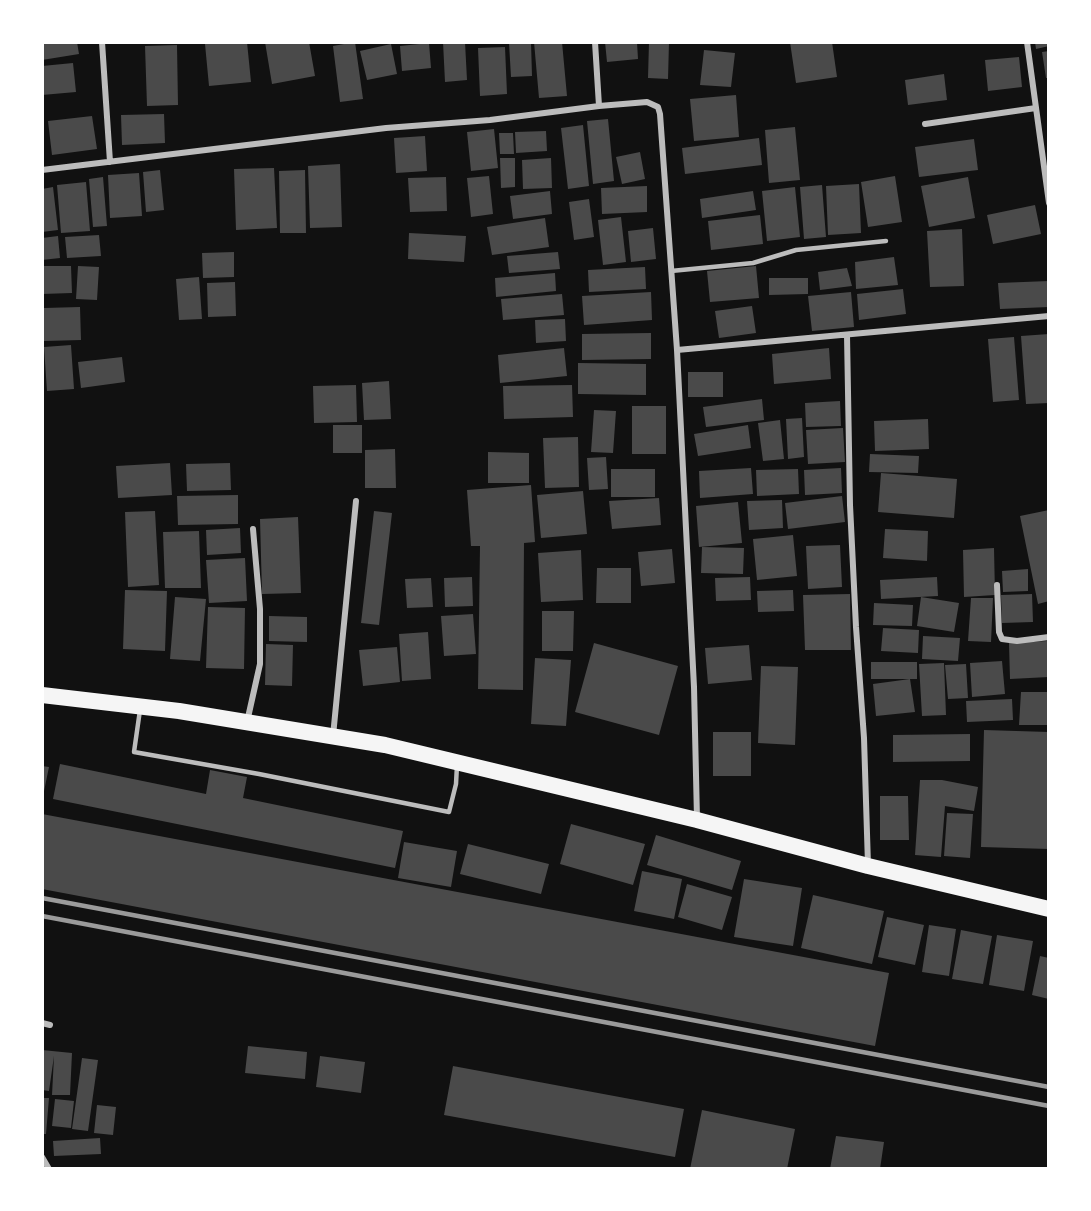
<!DOCTYPE html>
<style>
body{margin:0}
#map{position:relative;width:1091px;height:1211px;overflow:hidden;background:#111;font-family:"IBM Plex Sans",sans-serif}
canvas{display:block}
.frame{position:absolute;inset:0;border:44px solid #fff;pointer-events:none}
</style>
<div id="map">
<canvas width="1091" height="1211"></canvas>
<div class="frame"></div>
</div>
<script>
const context = document.querySelector('canvas').getContext('2d');
context.lineJoin = 'round';
function paint(path, color) {
  context.fillStyle = color;
  context.fill(path, 'evenodd');
}
function toPath(rows) {
  const path = new Path2D();
  for (const r of rows) {
    path.moveTo(r[0], r[1]);
    for (let i = 2; i < r.length; i += 2) path.lineTo(r[i], r[i + 1]);
  }
  return path;
}
function strokePath(path, color, width, dash) {
  context.strokeStyle = color;
  context.lineWidth = width;
  context.lineCap = dash ? 'butt' : 'round';
  context.setLineDash(dash || []);
  context.stroke(path);
}
paint(toPath([
 [42,42,77,42,79,54,42,60],
 [220,42,247,42,251,82,209,86,205,44],
 [265,42,309,42,315,76,272,84],
 [355,42,363,99,340,102,333,46],
 [443,42,465,42,467,80,445,82],
 [531,42,532,76,511,77,509,43],
 [534,42,562,42,567,96,539,98],
 [605,42,637,42,638,59,607,62],
 [649,42,669,42,668,79,648,78],
 [790,42,832,42,837,77,796,83],
 [1035,42,1049,42,1049,46,1036,49],
 [429,43,431,68,402,71,400,46],
 [391,44,397,74,367,80,360,51],
 [177,45,178,105,147,106,145,46],
 [505,47,507,94,480,96,478,48],
 [704,50,735,53,731,87,700,85],
 [1049,51,1049,78,1046,78,1042,52],
 [1019,57,1022,87,988,91,985,60],
 [73,63,76,92,42,95,42,66],
 [944,74,947,100,908,105,905,80],
 [736,95,739,137,694,141,690,99],
 [164,114,165,143,122,145,121,115],
 [92,116,97,149,52,155,48,121],
 [608,119,614,181,593,184,587,121],
 [583,125,589,186,568,189,561,128],
 [795,127,800,180,769,183,765,130],
 [494,129,498,168,471,171,467,132],
 [546,131,547,151,516,153,515,132],
 [499,133,513,133,514,154,500,154],
 [425,136,427,171,396,173,394,138],
 [759,138,762,165,685,174,682,148],
 [974,139,978,170,919,177,915,147],
 [640,152,645,179,622,184,616,157],
 [500,158,515,158,515,187,501,188],
 [551,158,552,188,523,189,522,160],
 [340,164,342,227,310,228,308,166],
 [274,168,277,228,236,230,234,169],
 [160,170,164,210,146,212,143,172],
 [305,170,306,233,280,233,279,171],
 [139,173,142,216,110,218,108,175],
 [489,176,493,214,471,217,467,178],
 [895,176,902,222,868,227,861,182],
 [103,177,107,226,93,227,89,179],
 [446,177,447,211,410,212,408,178],
 [968,177,975,218,929,227,921,186],
 [86,182,90,231,61,233,57,185],
 [859,184,861,233,828,235,826,186],
 [822,185,826,237,804,239,800,187],
 [647,186,647,212,602,214,601,188],
 [53,187,58,230,42,232,42,189],
 [795,187,800,237,767,241,762,191],
 [550,191,552,214,513,219,510,196],
 [753,191,756,210,702,218,700,199],
 [589,199,594,237,574,240,569,202],
 [1035,205,1041,234,993,244,987,215],
 [760,215,763,244,711,250,708,221],
 [621,217,626,262,603,265,598,220],
 [545,218,549,247,492,255,487,227],
 [653,228,656,259,631,262,628,231],
 [962,229,964,286,930,287,927,231],
 [409,233,466,236,464,262,408,259],
 [99,235,101,256,67,258,65,237],
 [58,236,60,258,42,260,42,238],
 [234,252,234,277,203,278,202,253],
 [558,252,560,269,509,273,507,256],
 [894,257,898,285,856,289,855,262],
 [42,266,71,266,72,293,42,294],
 [78,266,99,267,97,300,76,299],
 [756,266,759,298,710,302,707,271],
 [645,267,646,289,589,292,588,270],
 [847,268,852,286,820,290,818,272],
 [555,273,556,291,496,297,495,278],
 [199,277,202,319,179,320,176,279],
 [769,278,808,278,808,294,769,295],
 [1049,281,1049,307,1000,309,998,283],
 [235,282,236,316,208,317,207,283],
 [903,289,906,314,859,320,857,294],
 [651,292,652,320,584,325,582,296],
 [851,292,854,327,812,331,808,296],
 [562,294,564,315,503,320,501,299],
 [752,306,756,333,719,338,715,311],
 [80,307,81,340,44,341,44,308],
 [565,319,566,341,536,343,535,320],
 [651,333,651,359,582,360,582,334],
 [1049,334,1049,403,1026,404,1021,336],
 [1014,337,1019,400,993,402,988,339],
 [71,345,74,389,47,391,44,347],
 [564,348,567,376,500,383,498,355],
 [829,348,831,379,774,384,772,354],
 [122,357,125,382,81,388,78,362],
 [578,363,646,364,646,395,578,394],
 [688,372,723,372,723,397,688,397],
 [389,381,391,419,364,420,362,383],
 [356,385,357,422,314,423,313,386],
 [572,385,573,417,504,419,503,386],
 [762,399,764,420,706,427,703,407],
 [840,401,841,426,806,427,805,403],
 [632,406,666,406,666,454,632,454],
 [594,410,616,411,613,453,591,452],
 [802,418,804,457,788,459,786,419],
 [928,419,929,449,875,451,874,421],
 [780,420,784,459,763,461,758,423],
 [333,425,362,425,362,453,333,453],
 [748,425,751,448,698,456,694,434],
 [843,428,845,462,808,464,806,430],
 [578,437,579,487,545,488,543,438],
 [395,449,396,488,365,488,365,450],
 [488,452,529,453,529,483,488,483],
 [870,454,919,456,918,473,869,472],
 [606,457,608,489,589,490,587,458],
 [170,463,172,495,118,498,116,466],
 [230,463,231,490,187,491,186,464],
 [751,468,753,494,700,498,699,471],
 [841,468,842,493,805,495,804,470],
 [611,469,655,469,655,497,611,497],
 [798,469,799,494,757,496,756,470],
 [881,473,957,479,954,518,878,512],
 [531,485,535,542,524,543,523,690,478,689,480,546,471,546,467,490],
 [583,491,587,534,541,538,537,495],
 [238,495,238,524,178,525,177,496],
 [842,496,845,522,788,529,785,503],
 [659,498,661,525,612,529,609,501],
 [782,500,783,528,749,530,747,501],
 [738,502,742,543,699,547,696,506],
 [1049,510,1049,601,1038,604,1020,516],
 [155,511,159,585,128,587,125,512],
 [374,511,392,513,379,625,361,623],
 [298,517,301,593,262,594,260,519],
 [240,528,241,553,207,555,206,530],
 [885,529,928,531,927,561,883,558],
 [199,531,201,588,165,588,163,532],
 [793,535,797,576,757,580,753,539],
 [840,545,842,587,808,589,806,546],
 [702,547,744,548,743,574,701,573],
 [994,548,995,595,964,597,963,550],
 [672,549,675,583,641,586,638,552],
 [581,550,583,600,541,602,538,553],
 [245,558,247,601,209,603,206,560],
 [597,568,631,568,631,603,596,603],
 [1028,569,1028,591,1003,592,1002,571],
 [472,577,473,606,445,607,444,578],
 [750,577,751,600,716,601,715,578],
 [937,577,938,596,881,599,880,580],
 [431,578,433,607,407,608,405,579],
 [125,590,167,591,165,651,123,649],
 [793,590,794,611,758,612,757,591],
 [850,594,851,650,805,650,803,595],
 [1032,594,1033,622,1002,623,1001,595],
 [175,597,206,599,200,661,170,659],
 [921,597,959,603,954,632,917,626],
 [971,598,993,598,991,642,968,641],
 [874,603,913,605,912,626,873,625],
 [208,607,245,608,244,669,206,668],
 [542,611,574,611,573,651,542,651],
 [473,614,476,654,444,656,441,616],
 [269,616,307,617,307,642,269,641],
 [883,628,919,630,918,653,881,651],
 [428,632,431,679,402,681,399,634],
 [923,636,960,638,958,661,922,659],
 [1048,641,1049,677,1010,679,1009,643],
 [594,643,678,666,659,735,575,712],
 [266,644,293,645,292,686,265,685],
 [749,645,752,680,708,684,705,648],
 [397,647,400,682,363,686,359,650],
 [535,658,571,660,566,726,531,724],
 [1002,661,1005,694,972,697,970,663],
 [871,662,917,662,917,679,871,679],
 [944,663,946,715,922,716,919,664],
 [966,664,968,698,948,699,945,665],
 [761,666,798,667,795,745,758,743],
 [910,679,915,712,876,716,873,684],
 [1021,692,1049,692,1049,725,1019,725],
 [1012,699,1013,720,967,722,966,701],
 [984,730,1049,732,1049,849,981,847],
 [713,732,751,732,751,776,713,776],
 [970,734,970,761,893,762,893,735],
 [60,764,206,794,210,770,247,777,243,798,403,831,395,868,53,799],
 [42,766,49,767,43,796,42,796],
 [920,780,942,780,978,787,974,811,945,806,941,857,915,855],
 [880,796,908,796,909,840,880,840],
 [947,813,973,814,970,858,944,856],
 [42,814,889,973,875,1046,42,889],
 [571,824,645,844,633,885,560,864],
 [656,835,741,861,732,890,647,865],
 [404,842,457,851,451,887,398,878],
 [468,844,549,864,541,894,460,874],
 [642,871,682,879,674,919,634,911],
 [744,879,802,888,793,946,734,937],
 [687,884,732,897,722,930,678,917],
 [813,895,884,911,872,964,801,948],
 [887,917,924,925,915,965,878,957],
 [929,925,956,929,949,976,922,972],
 [961,930,992,936,983,984,952,979],
 [997,935,1033,941,1024,991,989,985],
 [1040,956,1049,958,1049,999,1032,995],
 [248,1046,307,1052,305,1079,245,1073],
 [42,1050,72,1053,70,1095,52,1095,54,1056,49,1091,42,1090],
 [320,1056,365,1062,361,1093,316,1087],
 [82,1058,98,1060,88,1131,72,1129],
 [453,1066,684,1109,675,1157,444,1115],
 [42,1098,49,1098,46,1134,42,1134],
 [55,1099,74,1101,71,1128,52,1126],
 [97,1105,116,1107,113,1135,94,1133],
 [702,1110,795,1129,787,1169,690,1169],
 [836,1136,884,1142,880,1169,830,1169],
 [100,1138,101,1154,54,1156,53,1141]
]), '#4a4a4a');
strokePath(toPath([
 [671,271,753,263,796,250,886,241],
 [140,710,134,752,259,774,449,812,456,784,457,765]
]), '#bcbcbc', 4.5);
strokePath(toPath([
 [102,42,110,162],
 [595,42,599,106],
 [1027,42,1049,203],
 [925,124,1036,108],
 [42,170,386,128,490,120,599,106,647,102,658,107,660,114,677,350,694,687,697,819],
 [847,335,850,505,856,627,864,738,868,865],
 [677,350,1049,316],
 [997,585,999,632,1002,639,1017,641,1049,637],
 [247,722,260,664,260,609,253,529],
 [333,736,356,501],
 [42,1023,50,1025],
 [42,1157,49,1169]
]), '#bcbcbc', 6);
strokePath(toPath([
 [42,695,179,711,385,745,697,820,868,866,1049,909]
]), '#f5f5f5', 16);
strokePath(toPath([
 [42,898,1049,1087],
 [42,916,1049,1106]
]), '#9a9a9a', 4.5);
</script>
